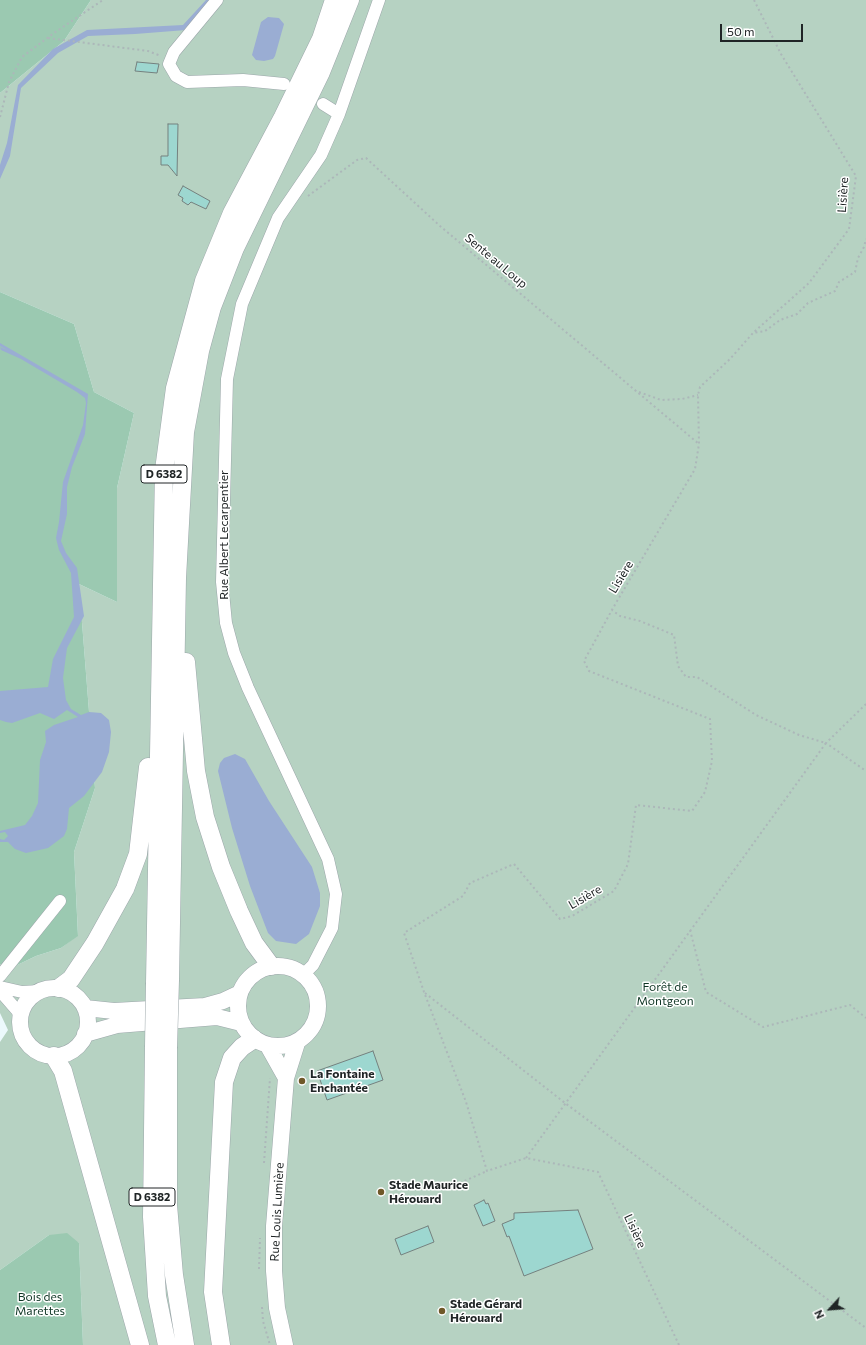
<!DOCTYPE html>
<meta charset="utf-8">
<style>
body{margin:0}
#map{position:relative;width:866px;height:1345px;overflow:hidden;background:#ecf9fc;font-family:Commissioner,sans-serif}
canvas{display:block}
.north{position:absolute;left:810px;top:1289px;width:40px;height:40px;-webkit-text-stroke:3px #fff;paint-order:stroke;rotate:244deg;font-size:11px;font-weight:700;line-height:16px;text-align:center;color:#202526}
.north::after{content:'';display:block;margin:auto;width:14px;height:18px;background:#202526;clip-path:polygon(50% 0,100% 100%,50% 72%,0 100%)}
.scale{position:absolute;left:720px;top:24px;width:83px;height:18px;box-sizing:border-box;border:2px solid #202526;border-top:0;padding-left:5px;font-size:12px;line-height:14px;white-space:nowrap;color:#202526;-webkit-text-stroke:3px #fff;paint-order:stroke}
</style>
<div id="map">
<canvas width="866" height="1345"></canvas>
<div class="north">N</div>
<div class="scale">50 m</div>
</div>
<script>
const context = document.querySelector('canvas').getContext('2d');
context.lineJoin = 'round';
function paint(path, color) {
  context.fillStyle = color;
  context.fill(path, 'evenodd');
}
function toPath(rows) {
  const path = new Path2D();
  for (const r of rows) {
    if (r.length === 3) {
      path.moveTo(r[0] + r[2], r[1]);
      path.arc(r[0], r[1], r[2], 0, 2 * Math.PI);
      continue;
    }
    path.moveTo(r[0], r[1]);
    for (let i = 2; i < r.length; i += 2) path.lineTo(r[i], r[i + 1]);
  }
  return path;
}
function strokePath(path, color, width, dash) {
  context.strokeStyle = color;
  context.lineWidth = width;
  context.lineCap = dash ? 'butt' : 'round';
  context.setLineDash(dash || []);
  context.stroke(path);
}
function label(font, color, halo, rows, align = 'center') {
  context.font = font + ' Commissioner,sans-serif';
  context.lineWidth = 3;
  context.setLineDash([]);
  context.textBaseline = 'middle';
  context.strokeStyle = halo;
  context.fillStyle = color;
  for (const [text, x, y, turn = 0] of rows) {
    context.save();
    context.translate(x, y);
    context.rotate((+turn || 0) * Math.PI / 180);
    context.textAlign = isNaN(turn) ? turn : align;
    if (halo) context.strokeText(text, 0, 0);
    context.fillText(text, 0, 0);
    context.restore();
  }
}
paint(toPath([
 [91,0,866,0,866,1345,83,1345,79,1243,49,1235,0,1270,0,1042,8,1030,0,1013,0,964,11,968,36,956,61,948,78,935,74,852,95,788,79,584,117,602,117,488,134,413,94,392,74,324,0,292,0,93,64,41]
]), '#b6d2c2');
paint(toPath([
 [0,0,91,0,64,41,0,93],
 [0,292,74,324,94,392,134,413,117,488,117,602,79,584,95,788,74,852,78,936,61,948,36,956,11,968,0,964],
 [67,1233,79,1243,83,1345,0,1345,0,1270,49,1235]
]), '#9bc9b1');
paint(toPath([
 [206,0,210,0,186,30,135,34,88,36,58,53,21,88,10,156,0,179,0,165,7,143,18,85,53,49,87,30,183,25],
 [268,17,279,18,284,24,275,56,273,59,264,61,256,60,252,55,261,22],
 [0,343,88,394,85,434,72,467,67,487,67,514,61,541,66,553,77,568,84,616,67,648,63,678,66,700,71,709,81,715,89,712,101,713,109,720,111,732,109,752,102,772,84,796,69,808,67,829,64,836,48,848,26,853,15,849,8,842,0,842,0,839,4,840,8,836,5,832,0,833,0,831,25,825,32,816,38,803,40,760,46,742,45,731,54,725,78,717,67,710,54,719,40,713,12,723,6,722,0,720,0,691,48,687,53,659,74,617,71,573,59,550,56,538,59,522,63,482,83,425,86,403,85,398,77,392,21,359,1,350,0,347,7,350,0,346],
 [235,754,245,759,269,801,312,867,320,893,320,906,309,934,296,944,276,941,268,933,250,886,232,828,218,771,220,763,224,758]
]), '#9aadd3');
const building = toPath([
 [137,62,159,64,157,73,135,71,137,62],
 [168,124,178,124,177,176,168,165,161,165,161,156,168,156,168,124],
 [183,186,210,201,206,209,191,202,188,205,182,201,183,198,178,195,183,186],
 [373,1051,383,1080,327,1100,317,1071,373,1051],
 [484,1200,486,1204,488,1203,495,1221,483,1226,474,1205,484,1200],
 [578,1210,593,1249,524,1276,509,1236,507,1237,502,1224,514,1219,514,1213,578,1210],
 [428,1226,434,1242,401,1255,395,1239,428,1226]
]);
paint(building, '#9dd7d0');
strokePath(building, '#75817f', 1);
const minor = toPath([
 [217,0,174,52,169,64,176,76,187,82,243,80,284,84],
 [323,104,339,114],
 [303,975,313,965,332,928,336,894,328,859,248,688,234,653,226,623,222,582,227,379,242,304,278,218,321,155,339,114,379,0],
 [0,976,60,901],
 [0,987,22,992,40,991],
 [0,991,21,1015]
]);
const major = toPath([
 [278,1006,40],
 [54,1022,34],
 [85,1008,114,1011,205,1006,223,1001,240,993],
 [85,1034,117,1025,217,1017,241,1023],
 [268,1046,286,1078],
 [285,1345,277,1308,274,1271,274,1226,286,1078,297,1043]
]);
const highway = toPath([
 [186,662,196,771,205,817,221,867,239,911,254,943,271,966],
 [170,980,177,578,185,432,200,351,212,307,235,248,321,72,350,0],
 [155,983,164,470,175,388,204,281,232,213,283,117,321,39,334,0],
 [59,988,71,979,95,943,125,889,138,854,148,767],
 [154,1047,152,1217,157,1296,167,1345],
 [168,1048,168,1205,174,1275,185,1345],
 [54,1056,63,1071,140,1345],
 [221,1345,213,1292,224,1082,232,1058,242,1047,254,1039]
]);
strokePath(minor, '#9ca7aa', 13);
strokePath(major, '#9ca7aa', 17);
strokePath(highway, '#9ca7aa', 19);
strokePath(toPath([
 [754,0,781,54,856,176,849,229,809,283,754,332],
 [48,38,148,51,161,56],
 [0,117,9,82,22,57,54,33,103,0],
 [308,196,357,160,366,158,440,226,699,444],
 [639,392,661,400,682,399,698,395],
 [866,704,826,743,866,771],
 [690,930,706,992,763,1027,850,1005,866,1018],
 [425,993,565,1103,866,1328],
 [526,1158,826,743,799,735,756,715,697,677,686,677,678,666,674,635,640,621,620,616,612,610],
 [264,1163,270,1078],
 [460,1183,487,1171],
 [259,1269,260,1238],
 [262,1307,263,1321,270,1345],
 [679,1345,598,1172,526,1158,487,1171,466,1102,424,992,404,933,463,896,470,883,514,864,560,919,572,916,614,891,628,864,636,805,692,811,705,792,712,761,710,719,589,671,584,661,613,608,695,469,699,444,698,395,700,387,730,359,753,333,765,331,780,320,797,314,808,303,835,291,839,282,855,272,858,258,864,247,866,239]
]), '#acb7b9', 2, [2, 3]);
strokePath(minor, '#fff', 12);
strokePath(major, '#fff', 16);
strokePath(highway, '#fff', 18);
const highwayBridge = toPath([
 [154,1047,155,983],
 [168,1048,170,980]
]);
strokePath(highwayBridge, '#9ca7aa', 19, []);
strokePath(highwayBridge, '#fff', 18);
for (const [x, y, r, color] of [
 [302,1081,4,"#6f5828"],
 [381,1192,4,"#6f5828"],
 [442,1311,4,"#6f5828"]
]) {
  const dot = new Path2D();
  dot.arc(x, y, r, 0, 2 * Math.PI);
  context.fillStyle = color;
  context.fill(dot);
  strokePath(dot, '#fff', 1.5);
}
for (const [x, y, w] of [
 [164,474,46],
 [152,1197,46]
]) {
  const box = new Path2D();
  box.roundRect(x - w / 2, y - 9, w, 18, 3);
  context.fillStyle = '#fff';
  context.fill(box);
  strokePath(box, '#202526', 1);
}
label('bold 11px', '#202526', null, [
 ["D 6382",164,474],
 ["D 6382",152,1197]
]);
label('12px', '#202526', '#fff', [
 ["Lisière",843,195,-86],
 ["Sente au Loup",496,261,40],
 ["Rue Albert Lecarpentier",224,535,-90],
 ["Lisière",621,577,-59],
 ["Lisière",585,897,-30],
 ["Rue Louis Lumière",277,1212,-87],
 ["Lisière",635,1231,65]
]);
label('12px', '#0e3524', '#fff', [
 ["Forêt de",665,987],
 ["Montgeon",665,1001],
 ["Bois des",40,1297],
 ["Marettes",40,1311]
]);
label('bold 12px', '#202526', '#fff', [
 ["La Fontaine",310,1074],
 ["Enchantée",310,1088],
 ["Stade Maurice",389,1185],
 ["Hérouard",389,1199],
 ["Stade Gérard",450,1304],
 ["Hérouard",450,1318]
], 'left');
</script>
